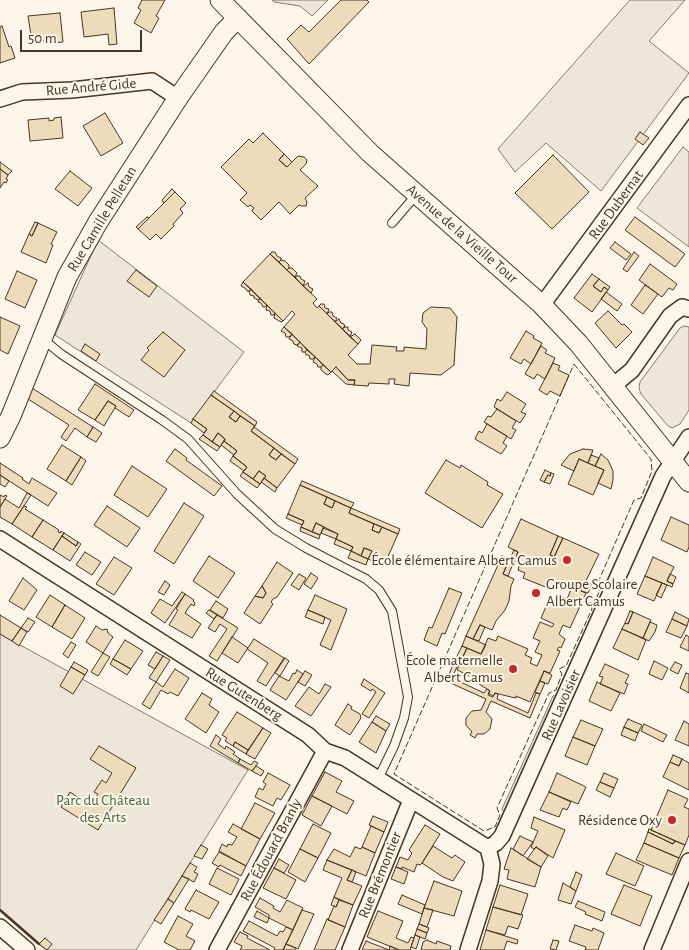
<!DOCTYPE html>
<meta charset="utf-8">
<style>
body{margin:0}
#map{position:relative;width:689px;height:950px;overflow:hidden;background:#fbf6e9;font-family:"Alegreya Sans",sans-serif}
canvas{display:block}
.scale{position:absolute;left:20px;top:30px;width:122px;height:22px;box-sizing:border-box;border:2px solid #4a3520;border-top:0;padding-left:6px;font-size:15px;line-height:18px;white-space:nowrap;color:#4a3520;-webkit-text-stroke:4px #fbf6e9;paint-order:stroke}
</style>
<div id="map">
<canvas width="689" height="950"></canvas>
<div class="scale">50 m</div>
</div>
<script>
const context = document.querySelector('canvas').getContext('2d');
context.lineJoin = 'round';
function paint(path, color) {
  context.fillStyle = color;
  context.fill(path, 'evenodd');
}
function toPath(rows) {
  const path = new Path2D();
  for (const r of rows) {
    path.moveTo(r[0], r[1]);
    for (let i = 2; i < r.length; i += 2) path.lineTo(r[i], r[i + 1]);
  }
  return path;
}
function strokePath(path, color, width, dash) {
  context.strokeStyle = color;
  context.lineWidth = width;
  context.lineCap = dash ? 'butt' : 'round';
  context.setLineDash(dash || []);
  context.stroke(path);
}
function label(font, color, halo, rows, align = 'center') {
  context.font = font + ' "Alegreya Sans",sans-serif';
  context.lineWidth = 4;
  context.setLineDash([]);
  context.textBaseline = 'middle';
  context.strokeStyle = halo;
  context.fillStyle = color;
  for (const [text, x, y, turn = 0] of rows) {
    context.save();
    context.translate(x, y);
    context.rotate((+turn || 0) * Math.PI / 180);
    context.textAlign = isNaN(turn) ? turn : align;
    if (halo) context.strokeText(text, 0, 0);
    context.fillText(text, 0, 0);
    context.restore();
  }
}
const green = toPath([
 [98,240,244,352,191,423,55,335,98,240],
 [684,326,689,327,689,410,680,424,672,428,668,426,641,394,639,388,640,382,680,328,684,326],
 [0,634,248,770,136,950,46,950,0,910,0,634]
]);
paint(green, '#ede6d9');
strokePath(green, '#887966', 1);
const parking = toPath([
 [272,0,328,0,312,16,300,6,274,2,272,0],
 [630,0,685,0,649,41,689,73,601,191,546,143,515,172,498,149,630,0],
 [683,147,689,152,689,247,637,208,683,147],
 [559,695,505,815,502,809,553,696,559,695]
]);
paint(parking, '#ede7d9');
strokePath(parking, '#887966', 1);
const building = toPath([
 [142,0,165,0,156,16,159,18,151,33,134,23,141,10,138,8,142,0],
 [341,0,367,0,369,2,309,64,287,39,301,25,309,32,341,0],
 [114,8,117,44,109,45,108,34,84,37,81,12,114,8],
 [60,13,63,42,50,43,50,40,32,42,28,16,60,13],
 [2,26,9,47,11,46,15,58,0,63,0,27,2,26],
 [105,113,123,143,101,156,83,126,105,113],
 [61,117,63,138,30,141,28,120,49,118,49,121,54,120,54,118,61,117],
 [640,132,649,138,643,145,635,139,640,132],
 [263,133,284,154,279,160,287,167,298,156,304,157,307,160,306,164,300,170,318,186,305,198,307,202,306,206,302,206,299,205,290,214,279,202,261,220,252,211,254,208,250,205,248,207,240,200,247,193,221,167,249,139,253,143,263,133],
 [284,154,292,162,287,167,279,160,284,154],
 [553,155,589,192,552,229,515,193,553,155],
 [0,162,12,171,8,175,0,169,0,162],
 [0,169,8,175,6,179,8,180,6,183,4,182,0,188,0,169],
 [70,171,92,188,78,206,55,189,70,171],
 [172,189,175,192,164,203,162,200,172,189],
 [175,192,186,203,180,209,183,213,173,224,174,226,161,239,156,234,150,240,138,229,175,192],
 [147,217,149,218,138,229,136,227,147,217],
 [635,217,685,254,675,267,625,230,635,217],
 [35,222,38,223,32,236,29,234,35,222],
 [38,223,57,232,51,244,53,245,46,263,21,252,29,234,32,236,38,223],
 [615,242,631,254,626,260,610,248,615,242],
 [272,252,275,252,277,256,281,258,281,260,279,262,270,254,272,252],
 [634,252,639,256,627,272,623,269,634,252],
 [270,254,317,299,313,303,317,308,319,306,358,344,348,355,357,364,370,364,372,345,397,347,396,351,404,351,404,347,426,349,427,329,422,322,423,313,431,307,450,308,457,317,454,365,441,375,410,373,409,386,394,384,395,379,389,379,389,384,369,383,368,386,354,385,355,380,348,380,336,367,331,372,284,327,295,314,292,311,283,321,243,282,270,254],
 [281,260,285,261,289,265,289,268,287,270,279,262,281,260],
 [650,264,677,284,673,290,669,288,662,297,639,280,650,264],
 [289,268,292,268,297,273,295,277,287,270,289,268],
 [136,270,157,286,149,297,127,281,136,270],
 [17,271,37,280,25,308,5,299,17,271],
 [592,274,599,279,593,286,601,292,604,287,608,290,592,312,574,298,592,274],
 [297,276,300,276,301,279,305,281,303,286,295,277,297,276],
 [599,279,610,287,608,290,604,287,601,292,593,286,599,279],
 [243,282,251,289,250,291,247,291,245,288,241,286,243,282],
 [308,283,309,287,313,289,311,293,303,286,308,283],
 [645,285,658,294,643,314,631,305,645,285],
 [251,289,260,298,258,300,254,298,254,296,250,295,249,291,251,289],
 [606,292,622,304,617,311,601,299,606,292],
 [260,298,267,305,265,307,263,307,261,303,258,302,260,298],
 [321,304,324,304,325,308,329,309,327,314,319,306,321,304],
 [267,305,275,313,274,315,271,315,270,311,266,310,267,305],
 [608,311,622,325,624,324,632,332,616,348,595,323,608,311],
 [329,312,332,312,333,316,337,318,335,322,327,314,329,312],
 [275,313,283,321,281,322,274,318,275,313],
 [0,317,20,326,8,354,0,350,0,317],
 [339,319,341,323,344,324,345,327,342,329,335,322,339,319],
 [284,327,292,334,289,337,286,337,285,333,281,331,284,327],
 [344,327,348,327,348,330,352,332,350,337,342,329,344,327],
 [526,331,534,336,533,338,542,343,531,364,524,359,521,364,510,358,526,331],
 [163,332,185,350,164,377,141,360,149,350,147,348,163,332],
 [292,334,300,342,297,345,294,344,293,341,289,339,292,334],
 [355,334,361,340,358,344,350,337,355,334],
 [300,342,307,350,305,352,302,352,302,348,297,346,300,342],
 [85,344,100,354,96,361,81,351,85,344],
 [541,346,547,350,545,353,555,358,545,379,537,374,534,379,525,374,541,346],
 [307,350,315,357,313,359,310,359,309,355,306,355,305,352,307,350],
 [315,357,323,365,321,367,318,367,317,364,313,362,315,357],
 [553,363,560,366,558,370,569,375,560,396,550,391,547,395,539,390,553,363],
 [323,365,331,372,328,375,326,374,321,370,321,367,323,365],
 [336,367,348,380,355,380,354,385,346,384,332,371,336,367],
 [95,384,134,410,129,417,115,408,116,406,108,401,95,420,78,410,95,384],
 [32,388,93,427,87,437,75,428,66,441,61,437,69,425,28,399,32,388],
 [214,391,257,422,255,426,211,395,214,391],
 [507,392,526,404,521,412,526,414,520,423,494,407,497,399,501,401,507,392],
 [211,395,234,411,229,417,236,422,240,416,255,426,251,431,274,448,269,455,276,460,281,454,295,464,277,488,264,478,266,476,259,471,253,479,243,472,247,467,233,456,237,451,224,441,225,439,218,433,212,442,203,435,207,429,193,419,211,395],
 [108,401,116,406,104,426,95,420,108,401],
 [497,409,516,421,512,428,516,430,511,439,484,422,488,416,491,417,497,409],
 [234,411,240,416,236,422,229,417,234,411],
 [193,419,207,429,204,433,191,423,193,419],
 [487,424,507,436,503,443,507,446,501,454,475,439,479,431,482,433,487,424],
 [93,427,102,433,96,442,87,437,93,427],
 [254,427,298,459,295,464,251,431,254,427],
 [218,433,225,439,220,447,212,442,218,433],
 [203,435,220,447,217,451,199,439,203,435],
 [224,441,237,451,234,455,221,445,224,441],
 [62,445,81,457,66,481,47,469,62,445],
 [274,448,281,454,276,460,269,455,274,448],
 [175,449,187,458,186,460,222,486,214,496,166,461,175,449],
 [583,449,593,450,588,463,579,459,574,471,561,465,570,454,583,449],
 [601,454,608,460,613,471,613,480,611,489,598,483,604,470,595,466,601,454],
 [591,455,599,458,595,466,588,463,591,455],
 [233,456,247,467,244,471,230,461,233,456],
 [81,457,86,461,72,485,66,481,81,457],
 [579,459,604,470,593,495,568,484,579,459],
 [446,460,460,468,461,465,488,482,487,485,503,494,482,528,425,493,446,460],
 [0,463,23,478,22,479,29,484,32,478,57,493,48,506,0,475,0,463],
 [132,466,167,489,148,517,114,495,132,466],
 [545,470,551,473,550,476,548,475,544,482,540,480,545,470],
 [259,471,266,476,260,484,253,479,259,471],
 [243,472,260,484,257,488,240,476,243,472],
 [551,473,554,474,550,484,544,482,548,475,550,476,551,473],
 [0,475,9,481,5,487,0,484,0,475],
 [264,478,277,488,275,492,261,482,264,478],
 [302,481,354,503,351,508,300,485,302,481],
 [300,485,327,497,324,504,332,508,335,501,351,508,349,513,374,524,372,530,379,533,382,527,398,534,386,561,371,554,372,551,364,548,361,556,351,551,353,547,336,539,338,534,316,523,312,532,301,527,304,521,288,514,300,485],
 [27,493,31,495,12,524,0,517,0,507,5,499,19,508,27,493],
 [0,495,4,497,5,495,7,496,0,507,0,495],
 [327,497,335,501,332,508,324,504,327,497],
 [184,503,204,516,174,564,154,551,184,503],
 [24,506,27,507,25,509,43,520,32,537,12,524,24,506],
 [107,506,140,528,127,547,94,525,107,506],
 [351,508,400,529,398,534,349,513,351,508],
 [288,514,304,521,302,525,286,518,288,514],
 [671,517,689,525,689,547,687,552,661,540,671,517],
 [521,519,558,536,550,555,554,557,563,538,599,554,581,591,586,593,570,628,563,625,559,634,565,639,561,648,559,647,557,650,560,651,550,673,544,671,530,702,516,696,516,698,511,697,495,693,493,696,488,693,490,691,476,682,472,677,457,670,467,648,481,654,488,638,496,641,498,636,528,649,525,655,532,658,530,663,537,666,542,655,535,652,540,641,533,638,540,622,552,627,554,624,541,618,548,602,555,605,559,596,567,599,572,587,565,584,563,589,555,586,553,590,523,578,525,573,518,570,520,564,514,561,518,552,508,547,521,519],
 [43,520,59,530,58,532,60,533,61,531,64,533,53,550,32,537,43,520],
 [316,523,324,527,320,535,312,532,316,523],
 [374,524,382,527,379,533,372,530,374,524],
 [301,527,320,535,319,539,300,531,301,527],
 [323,528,338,534,336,539,321,533,323,528],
 [64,533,78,542,76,546,62,536,64,533],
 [62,536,76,546,78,542,81,544,70,561,53,550,62,536],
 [558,536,563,538,554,557,550,555,558,536],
 [336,539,353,547,351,551,334,544,336,539],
 [364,548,372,551,368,559,361,556,364,548],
 [514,550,518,552,508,576,503,574,514,550],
 [351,551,368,559,366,565,348,558,351,551],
 [85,552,101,562,92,575,76,565,85,552],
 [371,554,386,561,384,566,368,559,371,554],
 [209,556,235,573,218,598,193,581,209,556],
 [502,556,509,559,503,574,514,579,511,586,509,601,505,610,496,621,492,630,480,625,473,639,466,636,502,556],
 [114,557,132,568,114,595,96,584,114,557],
 [653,557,674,567,667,581,673,584,672,587,645,576,653,557],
 [277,562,293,573,277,597,273,599,271,602,273,604,260,624,244,613,255,596,263,598,266,593,262,586,277,562],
 [311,573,318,578,311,589,304,584,311,573],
 [299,574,306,578,299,590,291,585,299,574],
 [670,574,676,577,673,584,667,581,670,574],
 [645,576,662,583,654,601,637,594,645,576],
 [23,578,37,590,24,610,9,601,23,578],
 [165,581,170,585,164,595,158,592,165,581],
 [585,581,592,584,588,593,581,591,585,581],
 [662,583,667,585,661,598,656,595,662,583],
 [262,586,266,593,263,598,255,596,262,586],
 [449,588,462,593,445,634,442,633,437,646,424,640,429,627,432,628,449,588],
 [182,592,185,594,165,623,151,613,160,599,172,606,182,592],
 [185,594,194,600,193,601,195,603,194,606,191,604,185,613,201,624,192,638,169,625,178,610,176,609,185,594],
 [50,595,65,605,52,627,36,617,50,595],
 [315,595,347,609,331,650,320,645,331,620,308,610,315,595],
 [216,601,228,609,223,618,210,610,216,601],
 [65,605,85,618,72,639,52,627,65,605],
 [209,610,217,615,214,619,206,613,209,610],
 [308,610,325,617,323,624,305,617,308,610],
 [630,611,633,612,628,624,625,623,630,611],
 [633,612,651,620,643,638,622,629,625,623,628,624,633,612],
 [675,612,689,619,687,626,672,619,675,612],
 [0,615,21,628,12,641,0,634,0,615],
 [217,615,238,628,217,661,209,656,227,629,220,624,215,632,208,628,217,615],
 [28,618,35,622,28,632,21,628,28,618],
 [672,619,687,626,681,638,666,632,672,619],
 [650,622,657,625,655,632,649,641,643,638,650,622],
 [480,625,485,627,479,641,473,639,480,625],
 [96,626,102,630,107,629,108,633,113,637,103,653,86,642,96,626],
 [21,628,27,632,19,646,12,641,21,628],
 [622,629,646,640,638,660,613,648,622,629],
 [686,635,689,637,689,651,680,647,686,635],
 [466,636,486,645,481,654,462,646,466,636],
 [232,637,248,648,238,663,222,653,232,637],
 [254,639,284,658,266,686,257,681,268,663,247,649,254,639],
 [125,640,143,651,131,669,113,659,125,640],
 [71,642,76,645,68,658,63,654,71,642],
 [462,646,467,648,461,660,456,658,462,646],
 [156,652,163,656,155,669,148,665,156,652],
 [103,653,110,657,98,676,91,672,103,653],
 [163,656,170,660,156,682,149,678,163,656],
 [285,658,289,661,280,676,275,673,285,658],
 [456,658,460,660,452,678,484,693,487,689,490,691,488,695,493,697,495,693,498,694,497,699,528,713,536,693,540,694,530,718,491,701,486,712,492,719,490,729,484,734,477,734,475,738,470,735,472,732,466,725,466,718,472,711,481,710,486,699,446,681,456,658],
 [113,659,131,669,127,675,110,664,113,659],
 [654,661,668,668,662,680,649,674,654,661],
 [74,662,88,670,85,675,71,667,74,662],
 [675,662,682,665,678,674,670,670,675,662],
 [605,664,629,675,625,683,628,684,624,694,600,684,603,677,599,676,605,664],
 [71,667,85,675,73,694,60,686,71,667],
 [175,669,189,678,178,696,170,692,168,694,161,690,150,709,142,704,156,682,163,687,175,669],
 [297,670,303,674,286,700,270,690,279,676,289,681,293,673,295,674,297,670],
 [305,671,312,675,305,686,298,682,305,671],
 [544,671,552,675,548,684,540,681,544,671],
 [686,673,689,674,689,693,680,688,686,673],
 [364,679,385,693,369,718,362,714,376,692,372,689,371,691,361,685,364,679],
 [540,681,545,683,540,694,535,692,540,681],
 [597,682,620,693,611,711,589,701,597,682],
 [325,684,331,687,311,716,295,706,309,687,319,694,325,684],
 [202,693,212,699,209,705,219,712,206,733,185,719,202,693],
 [348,704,352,707,351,709,360,714,361,718,350,735,335,725,348,704],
 [237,712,263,728,248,750,235,742,233,746,225,741,227,738,222,735,237,712],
 [376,716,390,724,386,731,372,722,376,716],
 [628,719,642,725,638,733,624,727,628,719],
 [581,720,603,729,595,746,573,737,581,720],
 [684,721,689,724,689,746,675,740,684,721],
 [372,722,386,731,376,753,359,742,372,722],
 [644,724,667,735,663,742,641,731,644,724],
 [624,727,638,733,635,741,621,735,624,727],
 [263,728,271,733,255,759,246,754,263,728],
 [216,735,221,739,218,744,225,749,226,746,235,752,233,754,240,759,238,763,210,746,216,735],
 [573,737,595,746,587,765,565,756,573,737],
 [235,742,248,750,246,754,233,746,235,742],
 [99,746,136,768,98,830,61,807,70,792,91,806,98,794,94,792,102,780,106,783,112,773,90,759,99,746],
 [673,755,682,759,679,766,670,762,673,755],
 [240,759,251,765,254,761,258,763,252,771,238,763,240,759],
 [682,759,689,763,689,790,663,777,670,762,679,766,682,759],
 [256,766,264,771,261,776,252,771,256,766],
 [325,772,342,781,336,792,354,801,347,814,312,796,325,772],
 [268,773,290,785,281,800,277,798,273,806,255,797,259,788,263,790,266,784,263,782,268,773],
 [557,773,586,787,578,804,549,792,557,773],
 [604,773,618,779,614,788,600,782,604,773],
 [600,782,614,788,610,797,596,790,600,782],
 [668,790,688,799,684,807,689,809,689,835,685,845,651,830,668,790],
 [549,792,571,802,567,810,563,808,559,817,540,810,549,792],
 [312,796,332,806,321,826,302,815,312,796],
 [255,803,275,813,260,839,241,829,255,803],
 [373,816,388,822,384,832,369,825,373,816],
 [534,817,565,830,553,858,536,847,534,849,531,847,538,831,531,828,534,817],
 [233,824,260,839,246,866,219,851,222,844,227,847,228,844,232,845,237,837,228,832,233,824],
 [313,824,331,833,318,858,300,849,313,824],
 [425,825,440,834,422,863,420,865,417,864,414,872,402,867,402,869,396,867,400,857,408,860,412,853,409,850,425,825],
 [371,826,384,832,375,853,362,847,371,826],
 [649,829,675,841,673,844,648,832,649,829],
 [648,832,673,844,675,841,685,845,679,858,644,843,648,832],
 [520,836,533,842,523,856,513,849,520,836],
 [644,843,679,858,672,875,636,860,644,843],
 [201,845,208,849,202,859,194,856,201,845],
 [433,846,452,858,455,855,465,862,453,881,443,877,422,863,433,846],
 [355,847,361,849,362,847,375,853,366,876,327,860,334,849,350,857,355,847],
 [536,847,548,856,541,867,527,859,536,847],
 [511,848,541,867,535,887,507,879,509,870,504,869,511,848],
 [300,849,318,858,305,882,288,872,300,849],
 [219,852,246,866,241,876,220,865,219,867,212,863,219,852],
 [616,853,644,866,635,886,606,874,616,853],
 [279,859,289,865,284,873,274,868,279,859],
 [327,860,352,870,347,880,362,886,353,905,334,897,342,878,323,870,327,860],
 [190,863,197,867,194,872,198,874,194,882,182,876,190,863],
 [396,867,408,872,404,884,391,879,396,867],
 [217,868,239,879,231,895,209,884,217,868],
 [274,868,296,880,286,899,263,888,274,868],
 [352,870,356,872,352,882,347,880,352,870],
 [576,872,582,875,576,891,570,887,576,872],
 [182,876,189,879,174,903,168,899,182,876],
 [434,881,462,891,454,916,424,908,434,881],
 [563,883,576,891,571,904,558,900,563,883],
 [500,885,528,894,521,915,493,907,500,885],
 [624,885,652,896,640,926,611,914,624,885],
 [196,890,219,902,209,919,191,910,190,912,185,909,196,890],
 [402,895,425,905,422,914,398,904,402,895],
 [334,897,339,900,336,907,331,905,334,897],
 [260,898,274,906,273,908,280,912,287,900,303,908,293,930,269,918,269,915,255,907,260,898],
 [168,899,174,903,161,924,154,920,168,899],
 [339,900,353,905,345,927,328,920,334,906,336,907,339,900],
 [578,901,605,912,602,921,585,914,586,912,575,907,578,901],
 [493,907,523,915,518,929,508,926,505,935,486,930,493,907],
 [424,908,433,910,427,927,419,924,424,908],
 [302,910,314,914,298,949,286,944,302,910],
 [257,911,269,918,267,923,254,917,257,911],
 [378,911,403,921,396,938,408,943,411,937,414,938,410,950,399,950,367,937,378,911],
 [178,916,193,924,186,936,195,941,190,950,179,950,164,942,178,916],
 [327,919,345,927,335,950,314,950,327,919],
 [249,921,277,936,280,931,283,932,286,927,293,930,283,950,274,950,275,948,243,931,249,921],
 [419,924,429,928,427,933,417,929,419,924],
 [575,925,592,931,593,928,604,933,598,950,585,950,586,947,569,941,575,925],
 [417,929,427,933,425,939,415,935,417,929],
 [486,930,518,940,517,944,507,941,504,950,480,950,486,930],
 [240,932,248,936,247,938,270,950,240,950,242,946,234,942,240,932],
 [415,935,420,937,416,949,411,947,415,935],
 [45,938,52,944,47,950,39,944,45,938],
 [427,940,436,944,437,941,451,946,450,950,421,950,423,942,427,940],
 [553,940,559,941,556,950,550,949,553,940],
 [366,941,389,950,390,946,399,950,362,950,366,941],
 [286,944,296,948,295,950,283,950,286,944]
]);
paint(building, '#ecdcbc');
strokePath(building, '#4a3520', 1);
const service = toPath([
 [392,223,417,194],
 [43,339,61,354,162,420,188,439,237,494,275,529,306,548,366,579,379,590,392,611,408,697,404,718,394,746,378,779]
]);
const minor = toPath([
 [0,99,22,92,72,90,152,81,178,98],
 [542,305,689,105],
 [613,386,632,370,670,316,682,307,689,309],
 [0,539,308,735,325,751,345,758,488,848],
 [488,848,496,843,502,836,663,476,689,437],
 [0,927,27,950],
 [217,950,325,751],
 [350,950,411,800],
 [468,950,490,881,492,864,488,848],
 [652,950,689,861]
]);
const tertiary = toPath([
 [220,0,370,153,542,305,579,344,689,482],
 [0,438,11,416,67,277,98,222,178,98,224,32,238,18]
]);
strokePath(service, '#4a3520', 10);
strokePath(minor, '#4a3520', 18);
strokePath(tertiary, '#4a3520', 21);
strokePath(service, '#fbf6e9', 8);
strokePath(minor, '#fbf6e9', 15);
strokePath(tertiary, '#fbf6e9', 19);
strokePath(toPath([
 [574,364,651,459,652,471,641,498,634,500,599,580,602,586,595,601,590,603,592,609,566,666,559,669,562,674,556,690,549,693,497,808,500,815,495,827,484,831,394,774,574,364]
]), '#4a3520', 1, [6, 2.5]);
strokePath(toPath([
 [0,910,39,944]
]), '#4a3520', 2.5);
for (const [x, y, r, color] of [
 [567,560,5,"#c62828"],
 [536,593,5,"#c62828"],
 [513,669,5,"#c62828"],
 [672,820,5,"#c62828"]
]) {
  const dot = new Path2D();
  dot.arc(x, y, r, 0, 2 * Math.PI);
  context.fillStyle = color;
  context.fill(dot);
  strokePath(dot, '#fbf6e9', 2);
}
label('15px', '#4a3520', '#fbf6e9', [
 ["Rue André Gide",91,87,-5],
 ["Rue Dubernat",616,205,-54],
 ["Rue Camille Pelletan",102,219,-59],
 ["Avenue de la Vieille Tour",462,234,41],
 ["Rue Gutenberg",244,694,32],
 ["Rue Lavoisier",561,705,-66],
 ["Rue Édouard Branly",271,850,-62],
 ["Rue Brémontier",380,875,-68]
]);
label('15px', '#4a3520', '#fbf6e9', [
 ["École élémentaire Albert Camus",557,560],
 ["Groupe Scolaire",546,584,"left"],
 ["Albert Camus",546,601,"left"],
 ["École maternelle",503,660],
 ["Albert Camus",503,677],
 ["Résidence Oxy",662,820]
], 'right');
label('15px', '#436837', '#fbf6e9', [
 ["Parc du Château",103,800],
 ["des Arts",103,817]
]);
</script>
